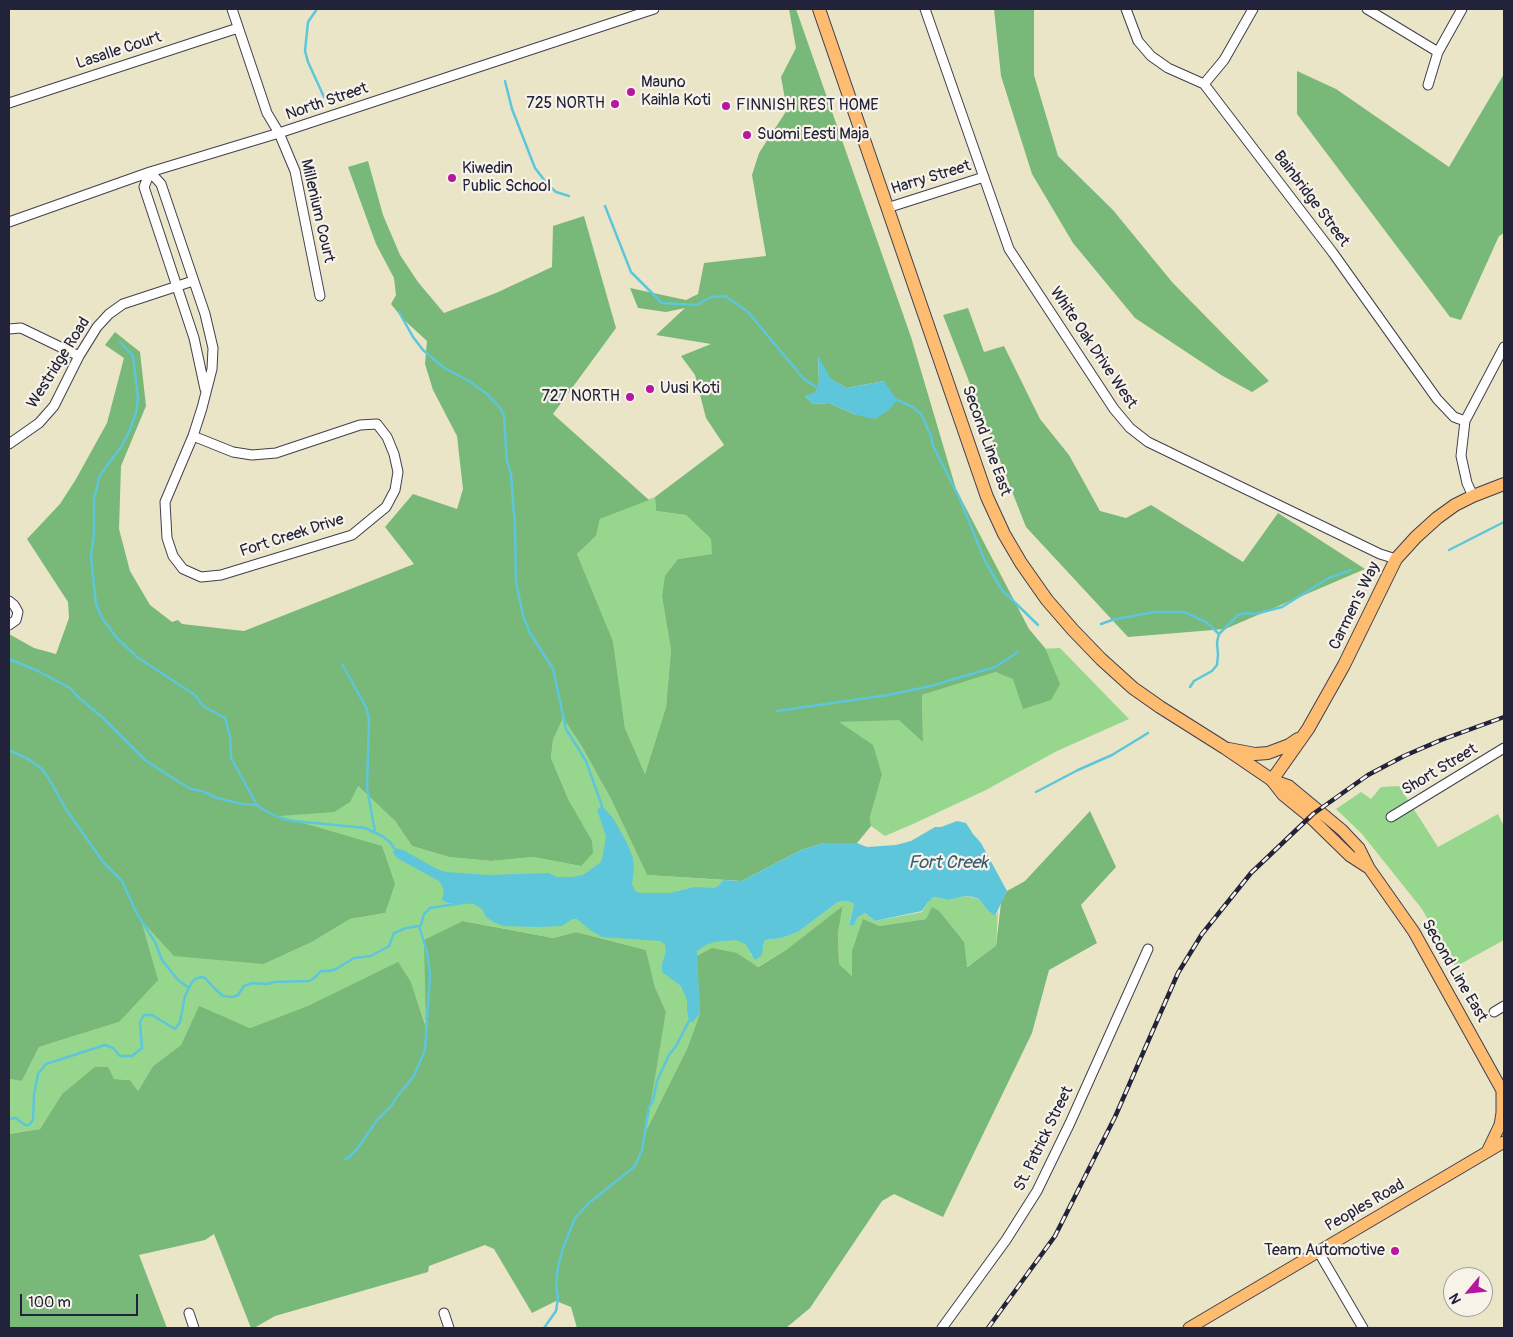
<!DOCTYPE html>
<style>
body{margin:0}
#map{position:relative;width:1513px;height:1337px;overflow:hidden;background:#ebe5c7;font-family:Pangolin,sans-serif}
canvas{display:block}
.frame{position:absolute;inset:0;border:10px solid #22223b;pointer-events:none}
.north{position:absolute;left:1443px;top:1267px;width:50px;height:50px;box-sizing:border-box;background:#f7f3e8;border:1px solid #a29fa3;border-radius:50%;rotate:242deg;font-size:14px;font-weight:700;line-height:20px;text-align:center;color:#22223b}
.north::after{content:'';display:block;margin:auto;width:18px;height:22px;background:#b5179e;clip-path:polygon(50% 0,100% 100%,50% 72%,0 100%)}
.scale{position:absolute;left:20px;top:1294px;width:118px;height:22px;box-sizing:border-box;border:2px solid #22223b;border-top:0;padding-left:6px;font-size:15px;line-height:18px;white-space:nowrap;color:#22223b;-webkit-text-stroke:4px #f7f3e8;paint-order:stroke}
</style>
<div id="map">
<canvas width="1513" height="1337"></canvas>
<div class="frame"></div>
<div class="north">N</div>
<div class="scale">100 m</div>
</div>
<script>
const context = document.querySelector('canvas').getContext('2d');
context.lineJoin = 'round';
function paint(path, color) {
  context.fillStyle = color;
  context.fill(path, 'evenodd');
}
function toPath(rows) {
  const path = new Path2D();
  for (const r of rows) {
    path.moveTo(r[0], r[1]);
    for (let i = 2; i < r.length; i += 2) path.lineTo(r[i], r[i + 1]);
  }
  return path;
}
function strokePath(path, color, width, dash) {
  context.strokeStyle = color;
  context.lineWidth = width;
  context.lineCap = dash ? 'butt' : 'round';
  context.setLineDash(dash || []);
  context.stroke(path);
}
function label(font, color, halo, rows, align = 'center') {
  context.font = font + ' Pangolin,sans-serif';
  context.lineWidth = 4.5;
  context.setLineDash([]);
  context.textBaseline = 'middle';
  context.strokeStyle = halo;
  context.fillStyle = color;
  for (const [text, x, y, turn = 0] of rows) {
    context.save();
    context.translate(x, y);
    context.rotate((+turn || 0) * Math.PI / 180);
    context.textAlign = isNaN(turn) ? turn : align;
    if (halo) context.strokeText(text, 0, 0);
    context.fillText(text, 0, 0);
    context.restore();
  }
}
paint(toPath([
 [655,497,656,511,686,515,711,539,713,554,678,559,662,597,671,650,666,707,645,774,625,728,613,641,577,554,596,536,600,519],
 [1060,648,1129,719,1057,751,986,790,913,824,885,836,871,826,870,817,882,775,838,722,899,719,923,741,922,695,996,672,1037,649],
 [563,718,581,745,611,799,647,875,723,880,718,886,713,888,703,888,749,950,752,956,763,946,765,940,782,938,798,932,838,902,847,901,854,904,849,924,854,926,857,918,865,913,875,921,922,912,928,902,934,897,949,900,965,896,979,899,987,910,996,916,998,911,996,947,966,967,933,907,926,919,879,926,852,951,852,976,839,964,838,933,843,907,786,950,757,967,737,953,700,1013,687,1049,645,1133,666,1012,655,987,646,950,576,932,553,938,464,921,427,1029,411,982,310,1005,250,1028,199,1007,181,1045,153,1066,138,1091,130,1080,114,1079,62,1094,40,1129,9,1134,9,1079,22,1081,39,1047,119,1022,140,918,264,964,312,942,350,919,385,913,277,816,358,786,395,821,412,846,449,857,491,861,533,857,581,866,569,801,551,758,553,740],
 [1399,786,1438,847,1498,814,1504,826,1504,940,1455,967,1422,909,1362,834,1336,809,1361,792,1371,799,1381,787]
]), '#96d78d');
paint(toPath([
 [789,9,796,9,911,337,956,489,1029,629,1045,648,1060,684,1051,700,1023,709,1013,679,996,672,922,695,923,742,899,720,839,722,873,745,882,775,870,817,871,826,857,843,824,843,801,850,742,881,647,875,611,799,581,745,563,718,553,740,551,758,569,801,592,841,593,853,581,866,533,857,491,861,449,857,412,846,395,821,358,786,350,802,334,812,279,816,382,846,395,884,385,913,350,919,312,942,264,964,174,956,141,920,158,980,119,1022,39,1047,22,1081,9,1079,9,634,34,648,56,654,69,618,68,602,27,539,60,504,76,479,107,423,124,358,105,345,115,332,140,352,146,406,121,466,119,529,130,571,150,605,172,622,178,620,182,624,244,631,414,564,385,527,413,494,457,509,463,489,457,436,433,390,425,364,427,341,403,319,391,304,396,295,394,278,376,244,348,167,368,161,383,215,400,255,418,282,444,313,496,293,552,267,553,226,584,216,616,328,553,414,649,500,600,519,596,536,577,554,613,641,625,728,645,774,666,707,671,650,662,597,665,576,678,559,712,554,711,539,686,515,656,511,655,497,724,445,706,418,695,375,681,356,711,344,656,335,685,308,666,312,638,308,630,288,686,300,698,294,704,263,766,256,752,175,759,153,787,110,781,77,796,48],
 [818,357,830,379,847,388,884,381,856,415,829,403,813,404,805,396,816,393,819,382],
 [994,9,1034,9,1034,75,1058,156,1113,210,1172,282,1269,381,1252,392,1221,375,1135,318,1073,243,1032,174,1001,76],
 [1297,71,1336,89,1449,167,1504,74,1504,233,1499,236,1461,320,1450,317,1297,114],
 [968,308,984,352,1004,346,1040,419,1069,455,1100,511,1126,518,1151,505,1243,562,1278,513,1365,569,1225,629,1128,637,1026,527,943,315],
 [1090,811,1116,867,1081,905,1097,943,1049,970,1032,1033,943,1217,894,1194,882,1201,810,1308,786,1328,577,1328,571,1307,556,1301,532,1313,494,1249,485,1245,429,1266,428,1272,275,1316,254,1328,251,1328,214,1234,205,1240,139,1255,167,1328,9,1328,9,1134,40,1129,62,1094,95,1067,108,1067,114,1079,130,1080,138,1091,153,1066,181,1045,199,1006,250,1028,310,1005,398,962,411,982,426,1027,424,940,463,921,553,938,576,932,646,950,655,987,666,1012,646,1131,687,1049,700,1013,697,956,712,948,737,953,758,967,786,950,843,906,838,933,839,964,852,976,852,951,863,919,879,926,926,919,932,907,939,911,964,942,967,967,996,946,1001,903,1007,891,1025,881]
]), '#78b878');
paint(toPath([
 [818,356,831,379,847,388,884,381,897,400,889,410,875,419,856,415,829,403,813,404,805,396,816,392,819,382],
 [602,806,613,818,627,843,633,858,634,868,632,884,635,891,640,893,670,893,695,887,713,888,718,886,723,880,742,881,801,850,824,843,857,843,867,847,896,845,911,841,935,827,941,827,957,821,966,823,973,834,981,843,1007,891,995,916,987,910,979,899,973,897,965,896,949,900,934,897,928,902,922,911,875,921,865,913,857,918,854,926,849,925,854,904,847,901,838,902,798,932,782,938,765,940,763,946,762,955,755,960,745,944,736,940,714,942,704,946,697,951,697,956,700,1013,693,1022,689,1021,687,1010,687,1000,681,986,662,972,662,964,666,952,665,944,660,941,602,937,590,930,577,919,572,919,562,926,539,927,504,926,495,923,486,917,482,909,474,904,448,903,442,900,444,890,439,881,397,858,393,853,394,848,403,850,437,869,446,872,488,875,548,873,557,877,572,877,583,875,601,862,603,855,606,836,597,810]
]), '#5ec6da');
strokePath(toPath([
 [317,9,308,22,305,51,308,62,324,97],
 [505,81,512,109,535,168,548,185,556,192,569,196],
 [605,206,631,272,662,303,697,305,711,297,725,296,747,311,804,379,819,389],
 [399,312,413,337,423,350,443,367,469,381,487,394,501,409,504,416,507,461,511,474,515,528,516,581,523,616,530,633,553,669,566,729,586,761,602,806],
 [120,342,133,356,138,399,136,413,129,432,121,447,100,475,94,499,94,534,91,557,96,604,102,618,116,637,137,657,195,695,203,706,225,718,230,737,231,758,257,805,262,809,280,818,294,821,365,828,382,836,390,842,394,848],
 [895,399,913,407,921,414,931,436,933,446,959,497,985,561,1002,590,1038,625],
 [1449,550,1504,522],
 [1101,624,1115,619,1156,612,1184,612,1206,622,1219,634],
 [9,659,38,671,70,688,77,696,103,718,145,760,179,782,191,789,202,791,217,798,242,804,257,805],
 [342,664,367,709,369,721,367,788,375,832],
 [1190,687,1194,681,1212,671,1217,665,1218,655,1217,642,1219,634,1238,615,1244,613,1255,614,1282,607,1329,578,1351,570],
 [777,711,888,695,931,686,995,667,1018,652],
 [9,750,28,759,42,769,48,777,67,811,104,863,122,881,137,914,155,942,162,960,177,979,189,988],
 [1036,792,1078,770,1112,755,1148,733],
 [419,926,421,925,424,914,430,908,463,903],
 [9,1119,16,1118,25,1125,29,1125,33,1120,34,1095,38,1074,46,1064,105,1045,113,1048,120,1056,132,1056,142,1048,140,1022,144,1015,152,1015,175,1029,180,1022,185,996,192,982,195,979,201,977,205,978,215,989,223,996,233,997,238,995,244,986,252,983,267,984,274,982,309,981,314,978,321,971,329,971,336,969,354,958,371,956,389,946,394,933,406,928,419,926],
 [345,1159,348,1158,357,1149,377,1120,392,1105,396,1098,414,1076,425,1050,430,974,427,952,419,926],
 [544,1328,556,1311,558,1298,556,1284,558,1267,562,1251,575,1218,589,1203,635,1166,642,1150,649,1107,653,1101,657,1081,669,1055,676,1046,689,1021]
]), '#5ec6da', 2.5);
const minor = toPath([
 [232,9,267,113,279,133,295,171,320,296],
 [925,9,1009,249,1114,409,1130,428,1148,442,1380,554,1396,559],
 [1126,9,1138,41,1151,56,1168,68,1204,84,1333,253,1437,399,1454,417,1465,421],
 [1367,9,1438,52],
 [1204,84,1224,60,1253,9],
 [1428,85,1438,52,1462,9],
 [9,103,238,28],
 [150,172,161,184,205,314,213,348,212,369,202,408,193,436,165,502,167,538,173,556,183,569,201,577,221,575,352,535,386,507,395,490,398,472,394,454,387,437,377,424,360,425,276,453,252,455,233,452,193,436],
 [150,172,144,187,194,338,205,389],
 [887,208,984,177],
 [9,222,150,172,279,133,654,9],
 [9,329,21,328,79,356],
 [9,444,39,423,54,406,79,356,97,327,109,314,123,304,193,281],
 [1473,496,1467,483,1461,456,1465,421,1504,347],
 [9,601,14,605,18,612,16,620,9,625],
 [1391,817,1504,748],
 [1494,1012,1504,1006],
 [1318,1251,1363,1328],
 [189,1313,194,1328],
 [444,1313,449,1328],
 [942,1328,1006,1240,1037,1191,1070,1123,1148,949]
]);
const major = toPath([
 [1272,780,1289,786,1342,830,1359,848,1369,868,1414,932,1504,1094],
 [1272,781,1283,795,1310,817,1350,856,1367,867],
 [1487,1152,1500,1125,1502,1113,1502,1091],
 [1189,1328,1504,1142]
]);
const highway = toPath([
 [819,9,987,497,1004,534,1021,563,1047,600,1073,630,1101,659,1133,688,1160,707,1225,748,1272,780,1308,729,1344,665,1396,559,1416,537,1437,518,1455,505,1473,496,1504,484],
 [1229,749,1255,754,1268,753,1289,745,1298,739]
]);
strokePath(minor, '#403f50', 11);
strokePath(major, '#403f50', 13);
strokePath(highway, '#403f50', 14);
strokePath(minor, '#fff', 9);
strokePath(major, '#fdbc6f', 11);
strokePath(highway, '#fdbc6f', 12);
const rail = toPath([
 [988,1328,1055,1236,1115,1117,1178,973,1202,934,1251,873,1313,814,1368,775,1404,756,1441,740,1504,717]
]);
strokePath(rail, '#22223b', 4.5);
strokePath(rail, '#f7f3e8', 2.5, [8]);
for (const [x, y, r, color] of [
 [631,92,5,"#b5179e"],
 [615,104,5,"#b5179e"],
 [726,106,5,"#b5179e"],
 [747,135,5,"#b5179e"],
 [452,178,5,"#b5179e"],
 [650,389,5,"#b5179e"],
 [630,397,5,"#b5179e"],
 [1395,1251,5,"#b5179e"]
]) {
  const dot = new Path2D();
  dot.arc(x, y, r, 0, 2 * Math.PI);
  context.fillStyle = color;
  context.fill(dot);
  strokePath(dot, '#f7f3e8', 2);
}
label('16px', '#22223b', '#f7f3e8', [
 ["Lasalle Court",119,51,-18],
 ["North Street",327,102,-19],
 ["Harry Street",931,178,-17],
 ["Bainbridge Street",1311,199,53],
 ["Millenium Court",317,211,77],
 ["White Oak Drive West",1093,348,56],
 ["Westridge Road",59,363,-58],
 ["Second Line East",986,441,70],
 ["Fort Creek Drive",292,536,-18],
 ["Carmen's Way",1355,606,-64],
 ["Short Street",1440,770,-31],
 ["Second Line East",1454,971,60],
 ["St. Patrick Street",1044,1139,-64],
 ["Peoples Road",1365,1206,-30]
]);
label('16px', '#22223b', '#f7f3e8', [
 ["Mauno",641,83],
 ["Kaihla Koti",641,101],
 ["725 NORTH",605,104,"right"],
 ["FINNISH REST HOME",736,106],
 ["Suomi Eesti Maja",757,135],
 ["Kiwedin",462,169],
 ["Public School",462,187],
 ["Uusi Koti",660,389],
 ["727 NORTH",620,397,"right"],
 ["Team Automotive",1385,1251,"right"]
], 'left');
label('italic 18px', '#375b73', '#f7f3e8', [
 ["Fort Creek",948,863]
]);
</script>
